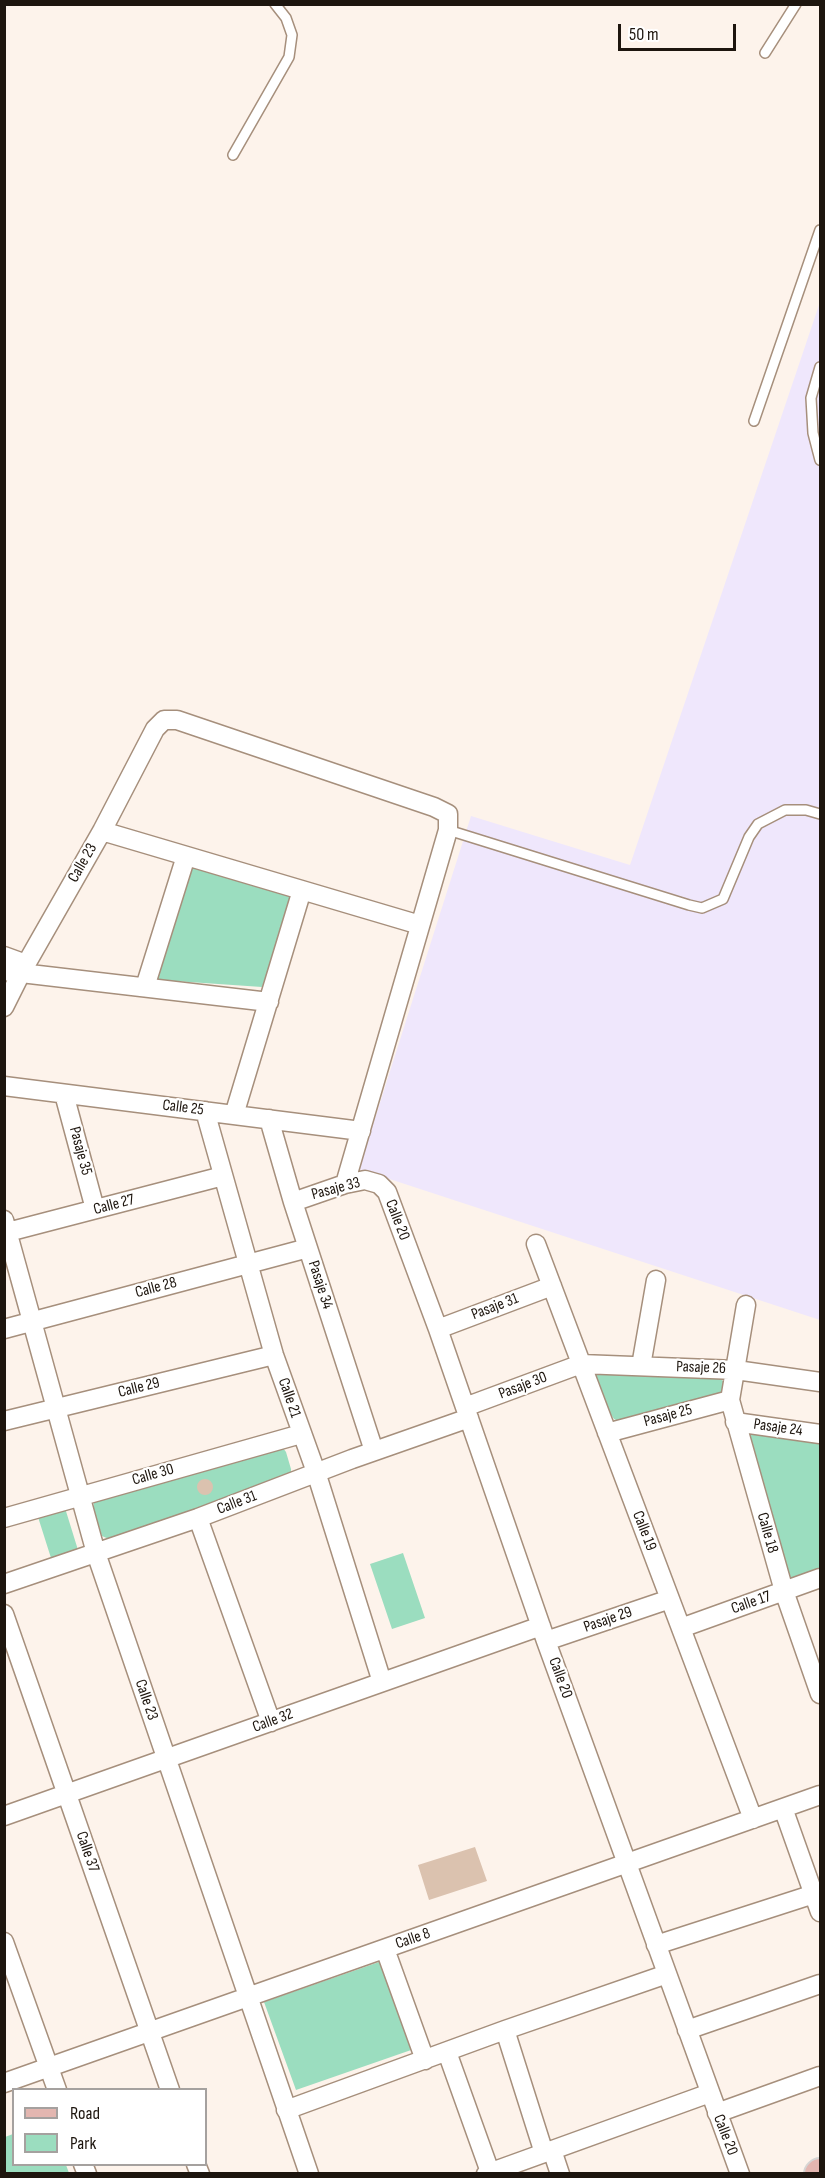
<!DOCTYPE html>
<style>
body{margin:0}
#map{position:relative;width:825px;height:2178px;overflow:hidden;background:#fdf3eb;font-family:"Sofia Sans Condensed",sans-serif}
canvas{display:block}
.frame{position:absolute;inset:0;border:6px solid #1d150e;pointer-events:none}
.legend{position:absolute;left:12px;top:2088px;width:195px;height:78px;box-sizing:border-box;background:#fff;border:2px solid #a5a19f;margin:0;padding:8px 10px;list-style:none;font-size:18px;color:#1d150e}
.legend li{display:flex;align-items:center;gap:12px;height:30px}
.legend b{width:30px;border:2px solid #a5a19f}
.scale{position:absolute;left:618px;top:24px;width:118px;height:27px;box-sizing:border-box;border:3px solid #1d150e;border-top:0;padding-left:8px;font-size:18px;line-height:21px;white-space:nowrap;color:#1d150e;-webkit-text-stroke:4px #fff;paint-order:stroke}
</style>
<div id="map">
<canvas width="825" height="2178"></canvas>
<div class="frame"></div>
<ul class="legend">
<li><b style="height:8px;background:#e3b6b0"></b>Road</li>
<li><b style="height:16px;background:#9bddbf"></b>Park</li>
</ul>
<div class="scale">50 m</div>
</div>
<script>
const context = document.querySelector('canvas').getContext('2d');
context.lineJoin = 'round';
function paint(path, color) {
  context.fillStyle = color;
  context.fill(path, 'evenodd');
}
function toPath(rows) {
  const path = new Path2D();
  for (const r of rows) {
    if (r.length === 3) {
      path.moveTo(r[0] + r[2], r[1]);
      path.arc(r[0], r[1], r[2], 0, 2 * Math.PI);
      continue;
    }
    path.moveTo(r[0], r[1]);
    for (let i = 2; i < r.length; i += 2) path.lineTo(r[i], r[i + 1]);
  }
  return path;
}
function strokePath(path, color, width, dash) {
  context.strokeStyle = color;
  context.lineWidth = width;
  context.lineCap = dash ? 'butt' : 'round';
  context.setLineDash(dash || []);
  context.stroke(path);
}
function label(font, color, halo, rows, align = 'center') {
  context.font = font + ' "Sofia Sans Condensed",sans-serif';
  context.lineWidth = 4.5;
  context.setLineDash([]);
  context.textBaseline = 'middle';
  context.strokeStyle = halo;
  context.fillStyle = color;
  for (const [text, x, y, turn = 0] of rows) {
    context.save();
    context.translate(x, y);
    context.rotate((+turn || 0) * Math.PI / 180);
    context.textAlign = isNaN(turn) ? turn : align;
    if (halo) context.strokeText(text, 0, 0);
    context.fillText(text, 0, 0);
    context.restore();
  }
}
paint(toPath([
 [820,302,820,1320,359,1169,471,816,630,865]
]), '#efe7fc');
paint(toPath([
 [181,863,293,897,262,987,145,979],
 [597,1373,719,1378,723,1381,722,1396,623,1423,614,1419,610,1413,596,1378],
 [736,1430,820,1441,820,1569,790,1580],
 [283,1448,286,1452,291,1469,291,1473,288,1477,111,1540,102,1536,93,1509,94,1501],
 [65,1508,78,1550,51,1558,38,1517],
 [403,1553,425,1618,392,1629,370,1564],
 [382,1961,414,2049,296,2090,264,2002],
 [13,2134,14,2164,66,2165,69,2173,5,2173,5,2137]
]), '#9bddbf');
paint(toPath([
 [205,1487,8],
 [475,1847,487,1881,429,1900,418,1865]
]), '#dbc2af');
const service = toPath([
 [765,53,796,4],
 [233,155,289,57,292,35,286,18,275,4],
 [820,367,811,398,813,433,820,460],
 [754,421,820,230],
 [448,830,689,905,702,908,723,899,749,837,758,824,785,810,806,810,820,814]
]);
const minor = toPath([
 [102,831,420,925],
 [4,956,26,964],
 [4,971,269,1002],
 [145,987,186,856],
 [4,1007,21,973,102,831,155,729,164,720,177,720,434,807,448,814,448,830,345,1184],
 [4,1086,361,1131],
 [64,1094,95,1209],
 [205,1111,274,1355,316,1472,382,1682],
 [234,1115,302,890],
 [269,1119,293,1202,374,1451],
 [293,1202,345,1184,365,1180,379,1184,387,1192,438,1329,546,1641,740,2174],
 [4,1220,96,1553,309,2174],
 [4,1233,223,1176],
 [536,1244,753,1819],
 [746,1305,730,1400,784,1591,820,1694],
 [4,1329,308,1248],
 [438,1329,552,1286],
 [641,1366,656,1280],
 [465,1407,581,1364,736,1370,820,1382],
 [4,1421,274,1355],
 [735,1422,820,1434],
 [607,1433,730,1400],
 [4,1518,301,1434],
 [198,1518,271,1722],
 [4,1584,198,1518,352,1459,469,1418],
 [4,1614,170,2090],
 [681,1628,820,1578],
 [546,1641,670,1599],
 [783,1808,820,1912],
 [4,1816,541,1626],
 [4,1942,57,2090],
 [656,1945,814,1894],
 [385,1949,425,2060],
 [505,2030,544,2153],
 [687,2030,820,1984],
 [447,2052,490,2172],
 [4,2083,820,1795],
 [286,2110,505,2030,667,1974],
 [717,2113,820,2076],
 [552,2150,560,2174],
 [83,2164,87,2174],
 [196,2164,200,2174],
 [486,2174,710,2093]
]);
const primary = toPath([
 [819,2174,820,2173]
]);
strokePath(service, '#a68f7c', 12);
strokePath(minor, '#a68f7c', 21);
strokePath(primary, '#d6d5d4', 32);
strokePath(service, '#fff', 9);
strokePath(minor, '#fff', 18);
strokePath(primary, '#e3b6b0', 28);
label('16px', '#1d150e', '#fff', [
 ["Calle 23",83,863,-60],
 ["Calle 25",183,1108,7],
 ["Pasaje 35",80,1151,75],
 ["Pasaje 33",336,1189,-15],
 ["Calle 27",114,1205,-15],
 ["Calle 20",397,1220,69],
 ["Pasaje 34",320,1285,72],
 ["Calle 28",156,1288,-15],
 ["Pasaje 31",495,1307,-21],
 ["Pasaje 26",701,1368,2],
 ["Pasaje 30",523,1386,-21],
 ["Calle 29",139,1388,-14],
 ["Calle 21",289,1398,71],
 ["Pasaje 25",668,1416,-15],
 ["Pasaje 24",778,1428,8],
 ["Calle 30",153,1475,-16],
 ["Calle 31",237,1503,-21],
 ["Calle 19",644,1531,69],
 ["Calle 18",767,1533,74],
 ["Calle 17",751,1603,-19],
 ["Pasaje 29",608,1620,-19],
 ["Calle 20",560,1678,70],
 ["Calle 23",146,1700,71],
 ["Calle 32",273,1721,-20],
 ["Calle 37",87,1852,71],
 ["Calle 8",413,1939,-19],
 ["Calle 20",725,2135,69]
]);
</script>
